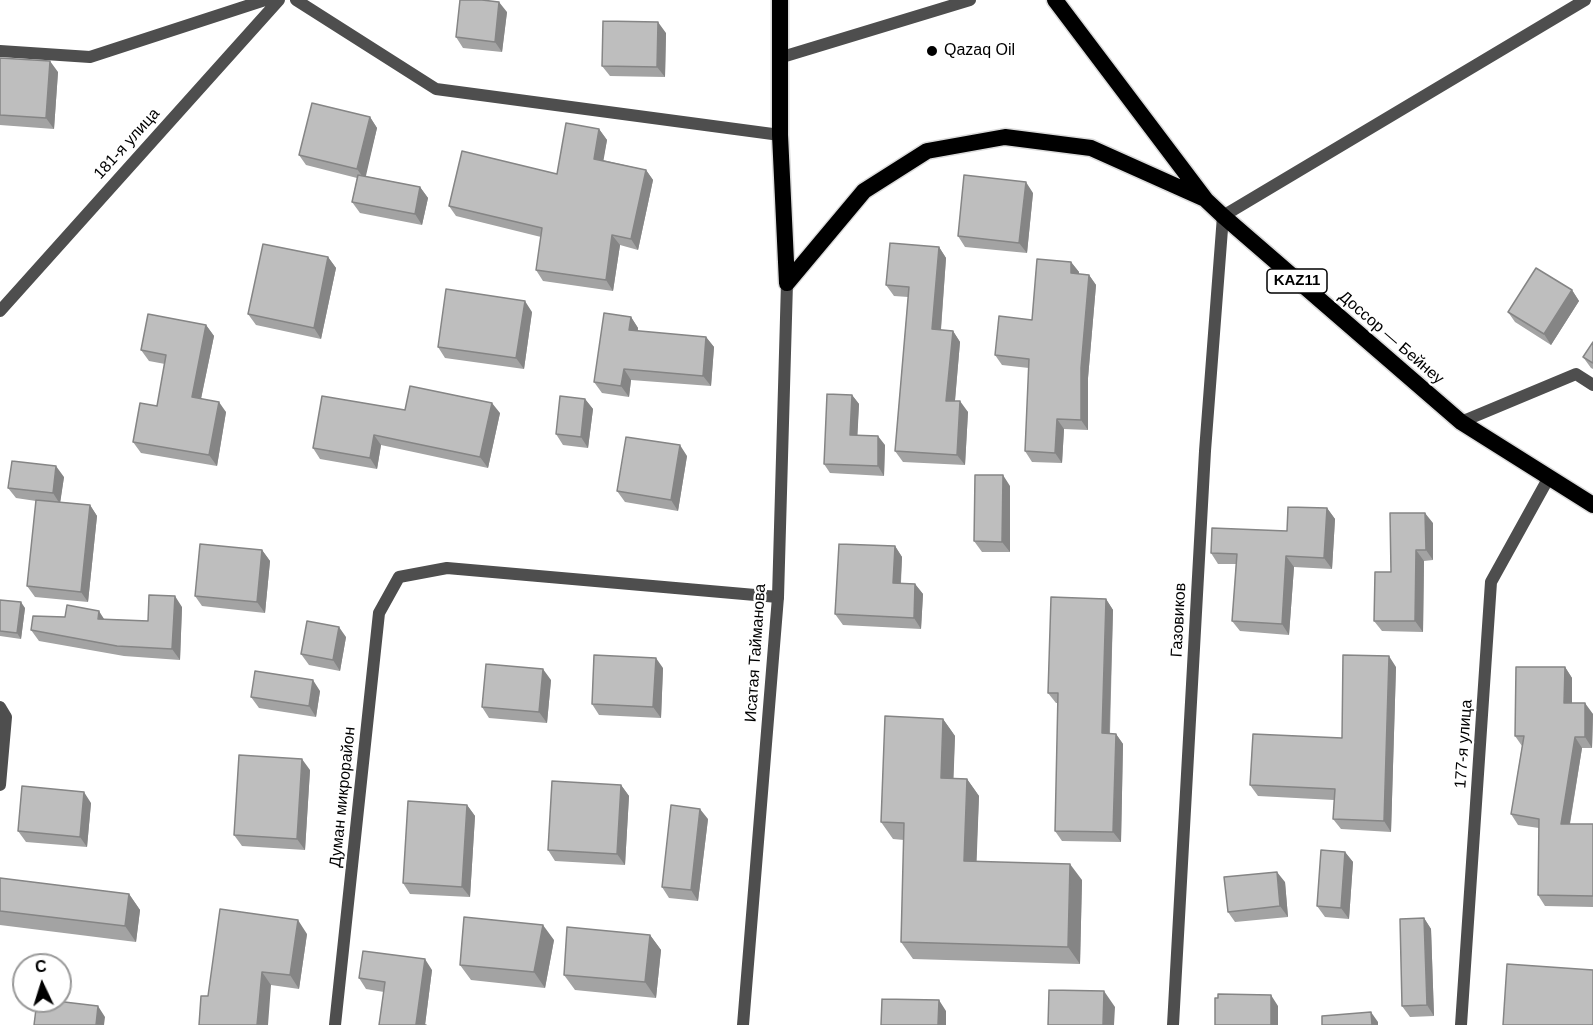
<!DOCTYPE html>
<meta charset="utf-8">
<style>
body{margin:0}
#map{position:relative;width:1593px;height:1025px;overflow:hidden;background:#fff;font-family:Arial,sans-serif}
canvas{display:block}
.north{position:absolute;left:12px;top:953px;width:60px;height:60px;box-sizing:border-box;background:#fff;border:2px solid #999;border-radius:50%;rotate:356deg;font-size:16px;font-weight:700;line-height:24px;text-align:center;color:#000}
.north::after{content:'';display:block;margin:auto;width:21px;height:27px;background:#000;clip-path:polygon(50% 0,100% 100%,50% 72%,0 100%)}
</style>
<div id="map">
<canvas width="1593" height="1025"></canvas>
<div class="north">С</div>
</div>
<script>
const context = document.querySelector('canvas').getContext('2d');
context.lineJoin = 'round';
function toPath(rows) {
  const path = new Path2D();
  for (const r of rows) {
    path.moveTo(r[0], r[1]);
    for (let i = 2; i < r.length; i += 2) path.lineTo(r[i], r[i + 1]);
  }
  return path;
}
function strokePath(path, color, width, dash) {
  context.strokeStyle = color;
  context.lineWidth = width;
  context.lineCap = dash ? 'butt' : 'round';
  context.setLineDash(dash || []);
  context.stroke(path);
}
function paint(path, color) {
  context.fillStyle = color;
  context.fill(path, 'evenodd');
}
function label(font, color, halo, rows, align = 'center') {
  context.font = font + ' Arial,sans-serif';
  context.lineWidth = 4.5;
  context.setLineDash([]);
  context.textBaseline = 'middle';
  context.strokeStyle = halo;
  context.fillStyle = color;
  for (const [text, x, y, turn = 0] of rows) {
    context.save();
    context.translate(x, y);
    context.rotate((+turn || 0) * Math.PI / 180);
    context.textAlign = isNaN(turn) ? turn : align;
    if (halo) context.strokeText(text, 0, 0);
    context.fillText(text, 0, 0);
    context.restore();
  }
}
const trunk = toPath([
 [780,0,780,135,787,283],
 [1055,0,1206,200,1223,216,1461,422,1593,505],
 [787,283,864,191,927,151,1005,137,1091,148,1205,199]
]);
strokePath(trunk, '#dbdbdb', 19);
strokePath(toPath([
 [779,58,970,0],
 [1223,216,1585,0],
 [1461,422,1576,374,1593,385]
]), '#4e4e4e', 12);
strokePath(toPath([
 [296,0,436,89,780,135],
 [0,51,90,57,265,0],
 [0,311,279,0],
 [0,707,6,717,0,785],
 [335,1025,379,613,399,577,447,568,778,597],
 [1173,1025,1205,451,1223,216],
 [1461,1025,1491,582,1548,479]
]), '#4e4e4e', 12);
strokePath(toPath([
 [743,1025,778,597,787,283]
]), '#4e4e4e', 12);
strokePath(trunk, '#000', 16);
paint(toPath([
 [507,12,502,52,463,48,456,37],
 [666,33,665,77,610,76,602,66],
 [0,58,58,72,54,129,0,125],
 [370,117,377,128,365,176,420,187,428,198,422,225,360,213,352,202,357,178,306,165,299,155],
 [599,129,607,140,603,160,646,170,653,180,638,250,620,245,613,291,543,281,536,270,541,237,456,216,449,206,557,174],
 [1033,193,1027,253,965,247,958,236],
 [939,247,946,258,941,330,953,331,960,342,955,401,968,412,965,465,903,462,895,451,908,297,894,296,886,285],
 [328,257,336,268,321,339,256,325,248,314],
 [1071,262,1079,272,1078,274,1089,275,1096,285,1088,378,1088,430,1064,429,1062,463,1032,462,1025,451,1029,368,1002,365,995,355,1032,320],
 [1572,290,1579,301,1551,345,1515,322,1508,312],
 [532,312,524,369,445,358,438,347],
 [631,317,638,328,638,331,706,337,714,347,711,386,631,380,629,397,602,393,594,382],
 [206,325,214,336,201,399,226,412,217,466,141,453,133,442,157,406,165,364,149,361,141,350],
 [1593,342,1593,369,1591,368,1583,357],
 [852,395,859,404,857,436,885,445,884,476,830,473,824,464],
 [585,399,593,409,588,448,563,445,556,434],
 [405,410,500,413,488,468,381,445,377,469,320,459,313,448],
 [687,456,678,511,625,502,617,491],
 [64,477,60,502,90,505,97,516,88,602,35,597,27,586,36,501,16,498,8,488],
 [1010,486,1010,552,982,552,974,541],
 [1327,508,1335,519,1332,569,1294,567,1289,635,1240,631,1232,621,1236,564,1218,564,1211,553,1287,531],
 [1433,523,1433,560,1424,561,1423,632,1382,631,1374,621],
 [895,546,902,557,901,583,915,584,923,594,921,629,843,625,835,614],
 [262,550,270,561,265,613,202,606,195,596],
 [1106,599,1113,610,1110,734,1116,734,1123,744,1121,842,1062,841,1055,831,1058,703,1056,703,1048,693],
 [0,600,25,608,21,639,0,636],
 [182,607,180,660,124,656,39,641,31,630,105,619,148,621],
 [346,637,340,671,309,665,301,654],
 [1396,667,1391,832,1341,829,1333,819,1334,800,1258,796,1250,785,1342,738],
 [1565,667,1572,678,1572,703,1593,714,1592,748,1582,748,1570,824,1593,824,1593,907,1545,906,1538,895,1539,828,1518,825,1511,814,1522,746,1515,736],
 [663,668,661,718,599,715,592,704],
 [551,680,547,723,489,718,482,707],
 [320,691,316,717,259,708,251,697],
 [943,719,955,736,953,778,967,779,979,796,976,861,1082,880,1080,964,913,959,901,942,904,840,893,839,881,822],
 [310,770,305,850,242,846,234,835],
 [621,785,629,796,625,865,555,861,548,850],
 [91,803,87,847,26,842,18,831],
 [467,805,475,816,470,897,410,894,403,883],
 [708,819,698,901,669,898,662,887],
 [1345,852,1353,862,1349,919,1325,917,1317,906],
 [0,878,129,894,140,910,136,942,0,925],
 [1285,882,1288,917,1235,922,1228,912],
 [1424,918,1431,929,1434,1016,1410,1017,1402,1006],
 [307,934,299,989,271,985,208,996],
 [650,935,661,950,656,998,575,990,564,975],
 [554,940,545,988,471,980,460,965],
 [432,970,425,1025,379,1025,384,992,366,989,359,978]
]), '#a3a3a3');
paint(toPath([
 [499,2,507,12,502,52,495,42],
 [658,22,666,33,665,77,657,67],
 [50,61,58,72,54,129,46,118],
 [370,117,377,128,365,180,357,169],
 [599,129,607,140,602,169,594,159],
 [646,170,653,180,638,250,631,239],
 [1026,182,1033,193,1027,253,1019,243],
 [420,187,428,198,422,225,415,214],
 [612,235,620,245,613,291,606,280],
 [939,247,946,258,940,340,932,329],
 [328,257,336,268,321,339,314,328],
 [1071,262,1079,272,1078,283,1071,273],
 [1089,275,1096,285,1088,378,1088,430,1081,420,1081,368],
 [1572,290,1579,301,1551,345,1544,334],
 [525,301,532,312,524,369,516,358],
 [631,317,638,328,636,341,629,330],
 [206,325,214,336,199,408,192,397],
 [953,331,960,342,954,411,946,401],
 [706,337,714,347,711,386,703,376],
 [624,369,631,380,629,397,621,386],
 [852,395,859,404,857,445,850,435],
 [585,399,593,409,588,448,581,437],
 [960,401,968,412,965,465,957,455],
 [219,402,226,412,217,466,209,455],
 [492,403,500,413,488,468,480,457],
 [1057,419,1064,429,1062,463,1055,453],
 [374,435,381,445,377,469,370,458],
 [878,436,885,445,884,476,878,466],
 [680,445,687,456,678,511,671,500],
 [56,466,64,477,60,504,53,493],
 [1003,475,1010,486,1010,552,1002,542],
 [90,505,97,516,88,602,81,592],
 [1327,508,1335,519,1332,569,1324,558],
 [1425,513,1433,523,1433,560,1426,550],
 [895,546,902,557,900,593,893,583],
 [262,550,270,561,265,613,257,602],
 [1416,550,1424,561,1423,632,1415,621],
 [1286,556,1294,567,1289,635,1282,624],
 [915,584,923,594,921,629,914,618],
 [175,596,182,607,180,660,172,649],
 [1106,599,1113,610,1109,744,1102,733],
 [21,602,25,608,21,639,17,633],
 [99,611,106,622,98,619],
 [339,627,346,637,340,671,333,660],
 [1389,656,1396,667,1391,832,1384,821],
 [656,658,663,668,661,718,653,707],
 [1565,667,1572,678,1572,714,1564,703],
 [543,669,551,680,547,723,539,712],
 [313,680,320,691,316,717,309,706],
 [1585,703,1593,714,1592,748,1585,737],
 [943,719,955,736,953,794,941,778],
 [1116,734,1123,744,1121,842,1113,832],
 [1575,737,1582,748,1568,834,1561,824],
 [302,759,310,770,305,850,297,839],
 [967,779,979,796,976,878,964,861],
 [621,785,629,796,625,865,617,854],
 [84,792,91,803,87,847,80,837],
 [467,805,475,816,470,897,462,887],
 [700,809,708,819,698,901,691,890],
 [1345,852,1353,862,1349,919,1341,908],
 [1070,864,1082,880,1080,964,1068,947],
 [1277,872,1285,882,1288,917,1280,906],
 [129,894,140,910,136,942,125,926],
 [1424,918,1431,929,1434,1016,1427,1005],
 [298,920,307,934,299,989,290,975],
 [543,925,554,940,545,988,534,972],
 [650,935,661,950,656,998,645,982],
 [425,959,432,970,425,1025,416,1024],
 [262,972,271,985,268,1025,257,1025],
 [1104,991,1115,1007,1114,1025,1103,1025],
 [1271,995,1278,1006,1278,1025,1271,1025],
 [939,1000,946,1011,946,1025,938,1025],
 [98,1006,105,1017,104,1025,96,1025],
 [1371,1012,1378,1022,1378,1025,1372,1025]
]), '#858585');
const building = toPath([
 [460,0,482,0,499,2,495,42,456,37,460,0],
 [603,21,658,22,657,67,602,66,603,21],
 [0,58,50,61,46,118,0,115,0,58],
 [312,103,370,117,357,169,299,155,312,103],
 [566,123,599,129,594,159,646,170,631,239,612,235,606,280,536,270,542,228,449,206,462,151,557,174,566,123],
 [358,175,420,187,415,214,352,202,358,175],
 [964,175,1026,182,1019,243,958,236,964,175],
 [890,243,939,247,932,329,953,331,946,401,960,401,957,455,895,451,909,287,886,285,890,243],
 [263,244,328,257,314,328,248,314,263,244],
 [1037,259,1071,262,1071,273,1089,275,1081,368,1081,420,1057,419,1055,453,1025,451,1029,359,995,355,999,316,1032,320,1037,259],
 [1536,268,1572,290,1544,334,1508,312,1536,268],
 [446,289,525,301,516,358,438,347,446,289],
 [604,313,631,317,629,330,706,337,703,376,624,369,621,386,594,382,604,313],
 [148,314,206,325,192,397,219,402,209,455,133,442,140,403,157,406,166,355,141,350,148,314],
 [1593,342,1593,363,1583,357,1593,342],
 [410,386,492,403,480,457,374,435,370,458,313,448,322,396,405,410,410,386],
 [827,394,852,395,850,435,878,436,878,466,824,464,827,394],
 [560,396,585,399,581,437,556,434,560,396],
 [626,437,680,445,671,500,617,491,626,437],
 [12,461,56,466,53,493,8,488,12,461],
 [975,475,1003,475,1002,542,974,541,975,475],
 [36,500,90,505,81,592,27,586,36,500],
 [1288,507,1327,508,1324,558,1286,556,1282,624,1232,621,1237,554,1211,553,1212,528,1287,531,1288,507],
 [1390,513,1425,513,1426,550,1416,550,1415,621,1374,621,1375,572,1391,572,1390,513],
 [200,544,262,550,257,602,195,596,200,544],
 [839,544,895,546,893,583,915,584,914,618,835,614,839,544],
 [149,595,175,596,172,649,117,646,31,630,33,616,65,617,67,605,99,611,98,619,148,621,149,595],
 [1051,597,1106,599,1102,733,1116,734,1113,832,1055,831,1058,693,1048,693,1051,597],
 [0,600,21,602,17,633,0,631,0,600],
 [307,621,339,627,333,660,301,654,307,621],
 [594,655,656,658,653,707,592,704,594,655],
 [1343,655,1389,656,1384,821,1333,819,1335,789,1250,785,1253,734,1342,738,1343,655],
 [486,664,543,669,539,712,482,707,486,664],
 [1516,667,1565,667,1564,703,1585,703,1585,737,1575,737,1561,824,1593,824,1593,896,1538,895,1539,819,1511,814,1524,736,1515,736,1516,667],
 [255,671,313,680,309,706,251,697,255,671],
 [885,716,943,719,941,778,967,779,964,861,1070,864,1068,947,901,942,904,823,881,822,885,716],
 [239,755,302,759,297,839,234,835,239,755],
 [552,781,621,785,617,854,548,850,552,781],
 [22,786,84,792,80,837,18,831,22,786],
 [408,801,467,805,462,887,403,883,408,801],
 [671,805,700,809,691,890,662,887,671,805],
 [1321,850,1345,852,1341,908,1317,906,1321,850],
 [1277,872,1280,906,1228,912,1224,877,1277,872],
 [0,878,129,894,125,926,0,911,0,878],
 [220,909,298,920,290,975,262,972,257,1025,199,1025,201,996,208,996,220,909],
 [464,917,543,925,534,972,460,965,464,917],
 [1424,918,1427,1005,1402,1006,1400,919,1424,918],
 [567,927,650,935,645,982,564,975,567,927],
 [363,951,425,959,416,1024,426,1025,379,1025,385,982,359,978,363,951],
 [1507,964,1593,970,1593,1025,1503,1025,1507,964],
 [1049,990,1104,991,1103,1025,1048,1025,1049,990],
 [1218,994,1271,995,1271,1025,1215,1025,1215,998,1218,998,1218,994],
 [882,999,939,1000,938,1025,881,1025,882,999],
 [37,1001,56,1001,98,1006,96,1025,34,1025,37,1001],
 [1371,1012,1372,1025,1322,1025,1322,1016,1371,1012]
]);
paint(building, '#bebebe');
strokePath(building, '#858585', 1.5);
for (const [x, y, r, color] of [
 [932,51,6,"#000"]
]) {
  const dot = new Path2D();
  dot.arc(x, y, r, 0, 2 * Math.PI);
  context.fillStyle = color;
  context.fill(dot);
  strokePath(dot, '#fff', 2);
}
for (const [x, y, w] of [
 [1297,281,60]
]) {
  const box = new Path2D();
  box.roundRect(x - w / 2, y - 12, w, 24, 4.5);
  context.fillStyle = '#fff';
  context.fill(box);
  strokePath(box, '#000', 1.5);
}
label('bold 15px', '#000', null, [
 ["KAZ11",1297,281]
]);
label('16px', '#000', '#fff', [
 ["Qazaq Oil",944,51]
], 'left');
label('16px', '#000', '#fff', [
 ["181-я улица",127,144,-48],
 ["Доссор — Бейнеу",1391,338,41],
 ["Газовиков",1179,620,-87],
 ["Исатая Тайманова",756,653,-86],
 ["177-я улица",1464,744,-86],
 ["Думан микрорайон",343,797,-84]
]);
</script>
